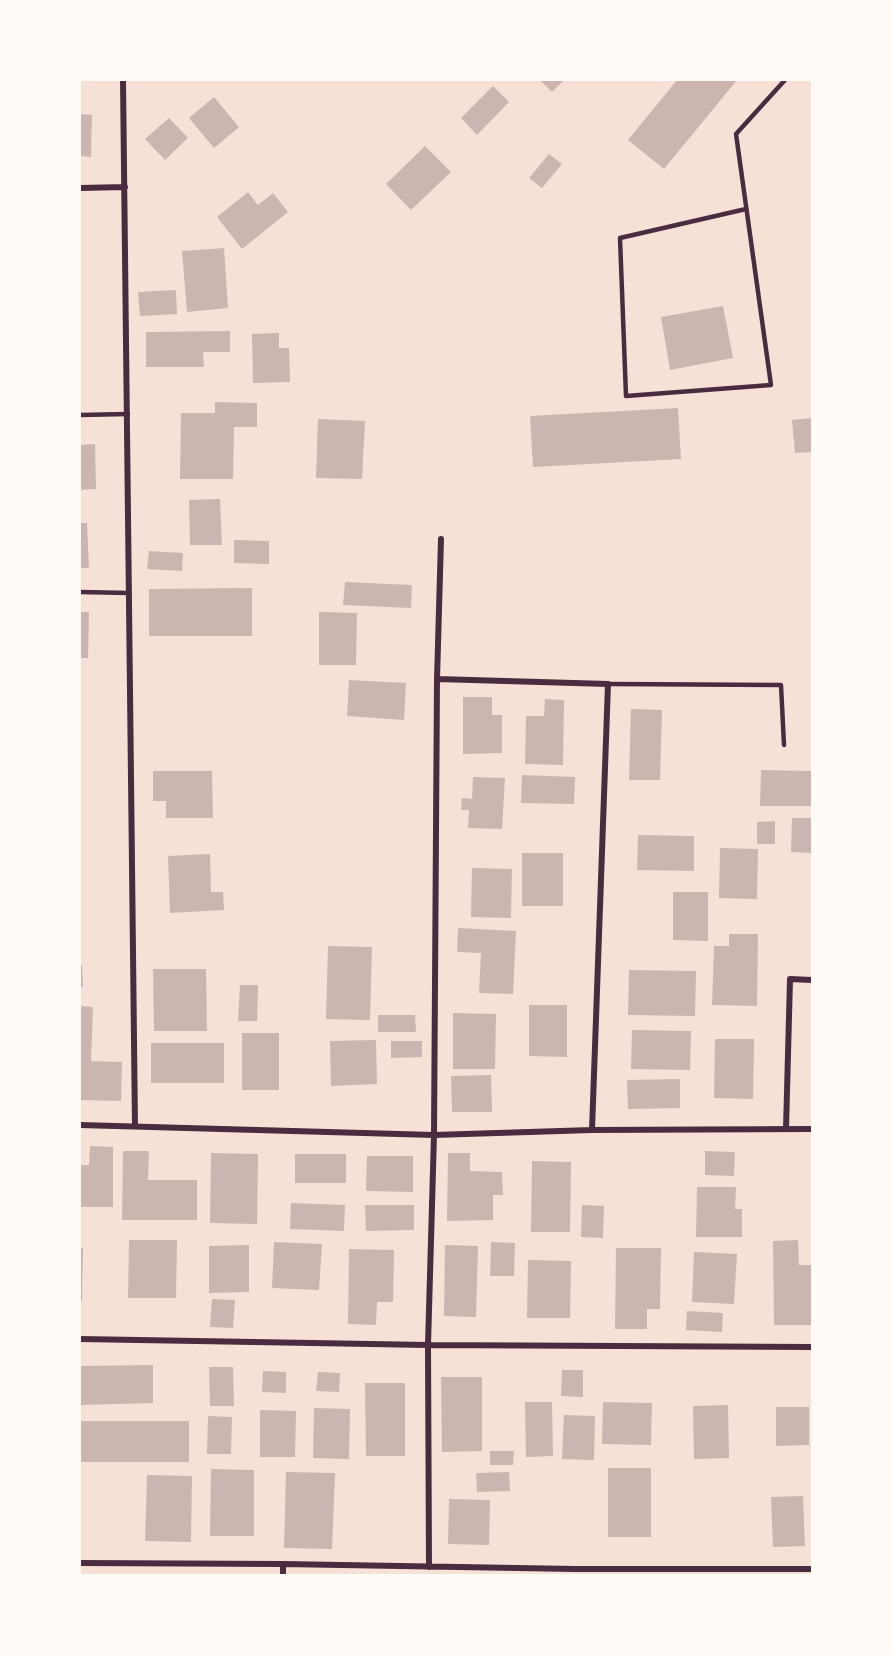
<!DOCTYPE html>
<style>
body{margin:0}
#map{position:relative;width:892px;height:1655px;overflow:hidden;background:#f7e1d7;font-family:Manrope,sans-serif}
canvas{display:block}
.frame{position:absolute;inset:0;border:81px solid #fffaf5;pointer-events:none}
</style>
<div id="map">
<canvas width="892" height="1655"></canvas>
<div class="frame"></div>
</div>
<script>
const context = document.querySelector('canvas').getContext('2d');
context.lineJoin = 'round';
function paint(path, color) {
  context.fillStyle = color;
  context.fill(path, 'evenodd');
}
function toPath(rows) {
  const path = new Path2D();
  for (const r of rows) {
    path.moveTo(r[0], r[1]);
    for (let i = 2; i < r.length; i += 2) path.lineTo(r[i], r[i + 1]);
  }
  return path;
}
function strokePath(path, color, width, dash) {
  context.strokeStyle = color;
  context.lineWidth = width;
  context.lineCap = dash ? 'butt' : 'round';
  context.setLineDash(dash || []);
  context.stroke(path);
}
paint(toPath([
 [540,80,564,80,552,92],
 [677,80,737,80,664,169,628,140],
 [493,86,509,102,477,135,461,118],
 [214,97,239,127,214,148,189,118],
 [80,114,92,115,91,157,80,156],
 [169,118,188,138,165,160,145,139],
 [425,146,451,172,411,210,386,184],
 [549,154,562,164,542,188,529,178],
 [248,192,258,205,273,193,288,212,242,249,217,217],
 [224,248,228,308,187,312,182,251],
 [176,290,177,314,140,316,138,292],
 [723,306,733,358,670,370,661,317],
 [230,331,230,352,203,352,204,367,146,367,146,332],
 [279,333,279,348,289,348,290,382,253,383,252,334],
 [215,402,257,403,257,427,234,427,233,479,180,479,181,413,215,413],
 [678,408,681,459,533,467,530,416],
 [812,418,812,452,795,453,792,420],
 [318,419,365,421,362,479,316,478],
 [95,444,96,489,80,490,80,445],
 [220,499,222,545,190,545,189,500],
 [80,523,87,523,89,568,80,568],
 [234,540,269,541,269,564,234,563],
 [149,551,183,553,182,571,147,569],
 [345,582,412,585,411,608,343,605],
 [252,588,252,636,149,636,149,589],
 [80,612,89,612,88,658,80,658],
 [319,612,357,613,356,665,319,665],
 [349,680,406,683,404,720,347,716],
 [463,697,492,697,492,715,502,715,502,753,463,754],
 [545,699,564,700,563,765,525,764,526,716,544,716],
 [631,709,662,710,660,780,629,780],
 [761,770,812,771,812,806,760,806],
 [153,771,212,771,213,818,166,818,166,801,153,801],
 [522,775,575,777,574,804,521,803],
 [473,777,505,778,502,829,468,828,469,810,461,810,462,798,472,799],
 [792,818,812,818,812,853,791,852],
 [775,821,775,844,757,844,757,822],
 [638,835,694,836,694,871,637,870],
 [720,848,758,849,757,899,719,898],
 [522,853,563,853,563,906,522,906],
 [210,854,211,892,223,892,224,910,170,913,168,856],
 [472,868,512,869,511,918,471,917],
 [673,892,708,892,708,941,673,940],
 [458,928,516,931,513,994,479,993,481,953,457,952],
 [729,934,758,934,757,1006,712,1005,714,946,729,946],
 [328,946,372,947,370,1020,326,1019],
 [80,965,82,965,83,987,80,987],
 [153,969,206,969,207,1031,154,1031],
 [629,970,696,971,695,1016,628,1015],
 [240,985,258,985,257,1021,238,1021],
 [529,1005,567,1005,567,1057,529,1056],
 [80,1006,93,1007,91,1061,122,1062,121,1101,80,1100],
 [453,1013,496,1014,495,1069,453,1069],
 [378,1015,415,1015,416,1032,378,1032],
 [632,1030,691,1031,690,1070,631,1069],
 [242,1033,279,1033,279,1090,242,1090],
 [715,1039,754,1039,753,1099,714,1098],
 [376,1040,377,1084,331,1086,330,1041],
 [391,1041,422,1041,422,1057,391,1058],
 [151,1043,224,1043,224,1083,151,1083],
 [491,1075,492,1112,452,1112,451,1076],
 [680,1079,680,1108,628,1109,627,1080],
 [90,1146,113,1147,113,1207,80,1207,80,1165,89,1165],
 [123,1151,149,1151,148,1180,197,1180,197,1220,122,1220],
 [705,1151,735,1152,734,1176,705,1175],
 [211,1153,258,1154,257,1224,210,1223],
 [448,1153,470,1153,470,1171,502,1172,503,1195,493,1195,493,1220,447,1221],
 [295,1154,346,1154,346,1183,295,1183],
 [367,1156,413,1156,413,1192,366,1191],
 [532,1161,571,1162,570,1232,531,1232],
 [697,1187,736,1187,735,1209,742,1209,742,1237,696,1237],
 [291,1203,345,1205,344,1231,290,1229],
 [365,1205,414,1205,414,1230,366,1231],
 [582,1205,604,1206,603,1238,581,1237],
 [129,1240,177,1240,176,1298,128,1298],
 [798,1240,799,1265,812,1265,812,1325,774,1325,773,1241],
 [274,1242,322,1244,319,1290,272,1288],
 [491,1242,515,1243,514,1276,490,1276],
 [249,1245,249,1292,209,1293,209,1246],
 [445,1245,478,1246,476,1317,444,1316],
 [80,1248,83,1248,82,1301,80,1301],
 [616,1248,661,1248,660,1309,647,1309,647,1329,615,1329],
 [349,1249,394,1250,393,1302,377,1302,376,1325,348,1324],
 [694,1252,737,1254,734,1304,692,1302],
 [528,1260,571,1261,570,1318,527,1318],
 [212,1299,235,1300,233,1328,210,1327],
 [687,1311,723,1313,722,1332,686,1330],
 [153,1365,153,1403,80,1405,80,1366],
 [209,1367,233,1367,234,1406,210,1406],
 [562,1370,583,1370,583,1397,561,1396],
 [263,1371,286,1372,286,1393,262,1392],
 [318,1372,340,1373,339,1392,316,1391],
 [441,1377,482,1377,482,1451,442,1452],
 [365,1383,405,1383,405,1456,366,1456],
 [525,1402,552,1402,553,1456,526,1457],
 [603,1402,652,1403,651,1445,602,1444],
 [728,1405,729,1458,694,1459,693,1406],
 [776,1407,809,1407,809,1445,776,1446],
 [314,1408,350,1409,349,1459,313,1458],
 [260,1410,296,1411,295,1457,260,1457],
 [564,1415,595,1416,594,1460,562,1459],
 [208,1416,232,1417,231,1454,207,1454],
 [80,1421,189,1421,189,1462,80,1462],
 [490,1451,514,1451,513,1465,490,1465],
 [608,1468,651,1468,651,1537,608,1537],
 [211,1469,254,1470,254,1536,210,1536],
 [286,1472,335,1473,332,1549,284,1548],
 [509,1472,510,1491,477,1492,476,1473],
 [147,1475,192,1476,191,1542,145,1541],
 [803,1496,805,1546,773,1547,771,1497],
 [449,1499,490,1500,489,1545,448,1544]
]), '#ccb4b1');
strokePath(toPath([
 [746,209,620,238,626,396,771,385,736,134,785,80],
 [80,415,128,414],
 [80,592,129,593],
 [608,684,781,685,784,745]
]), '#4a2c40', 4.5);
strokePath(toPath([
 [123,80,135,1126],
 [80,188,125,187],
 [437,679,608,684,592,1130],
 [80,1125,434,1135,592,1130,812,1129],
 [786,1129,790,979,812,980],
 [80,1339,428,1345,812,1347],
 [80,1563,283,1564,575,1569,812,1569],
 [429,1567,428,1345,434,1135,437,679,441,539],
 [283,1576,283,1564]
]), '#4a2c40', 6);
</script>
